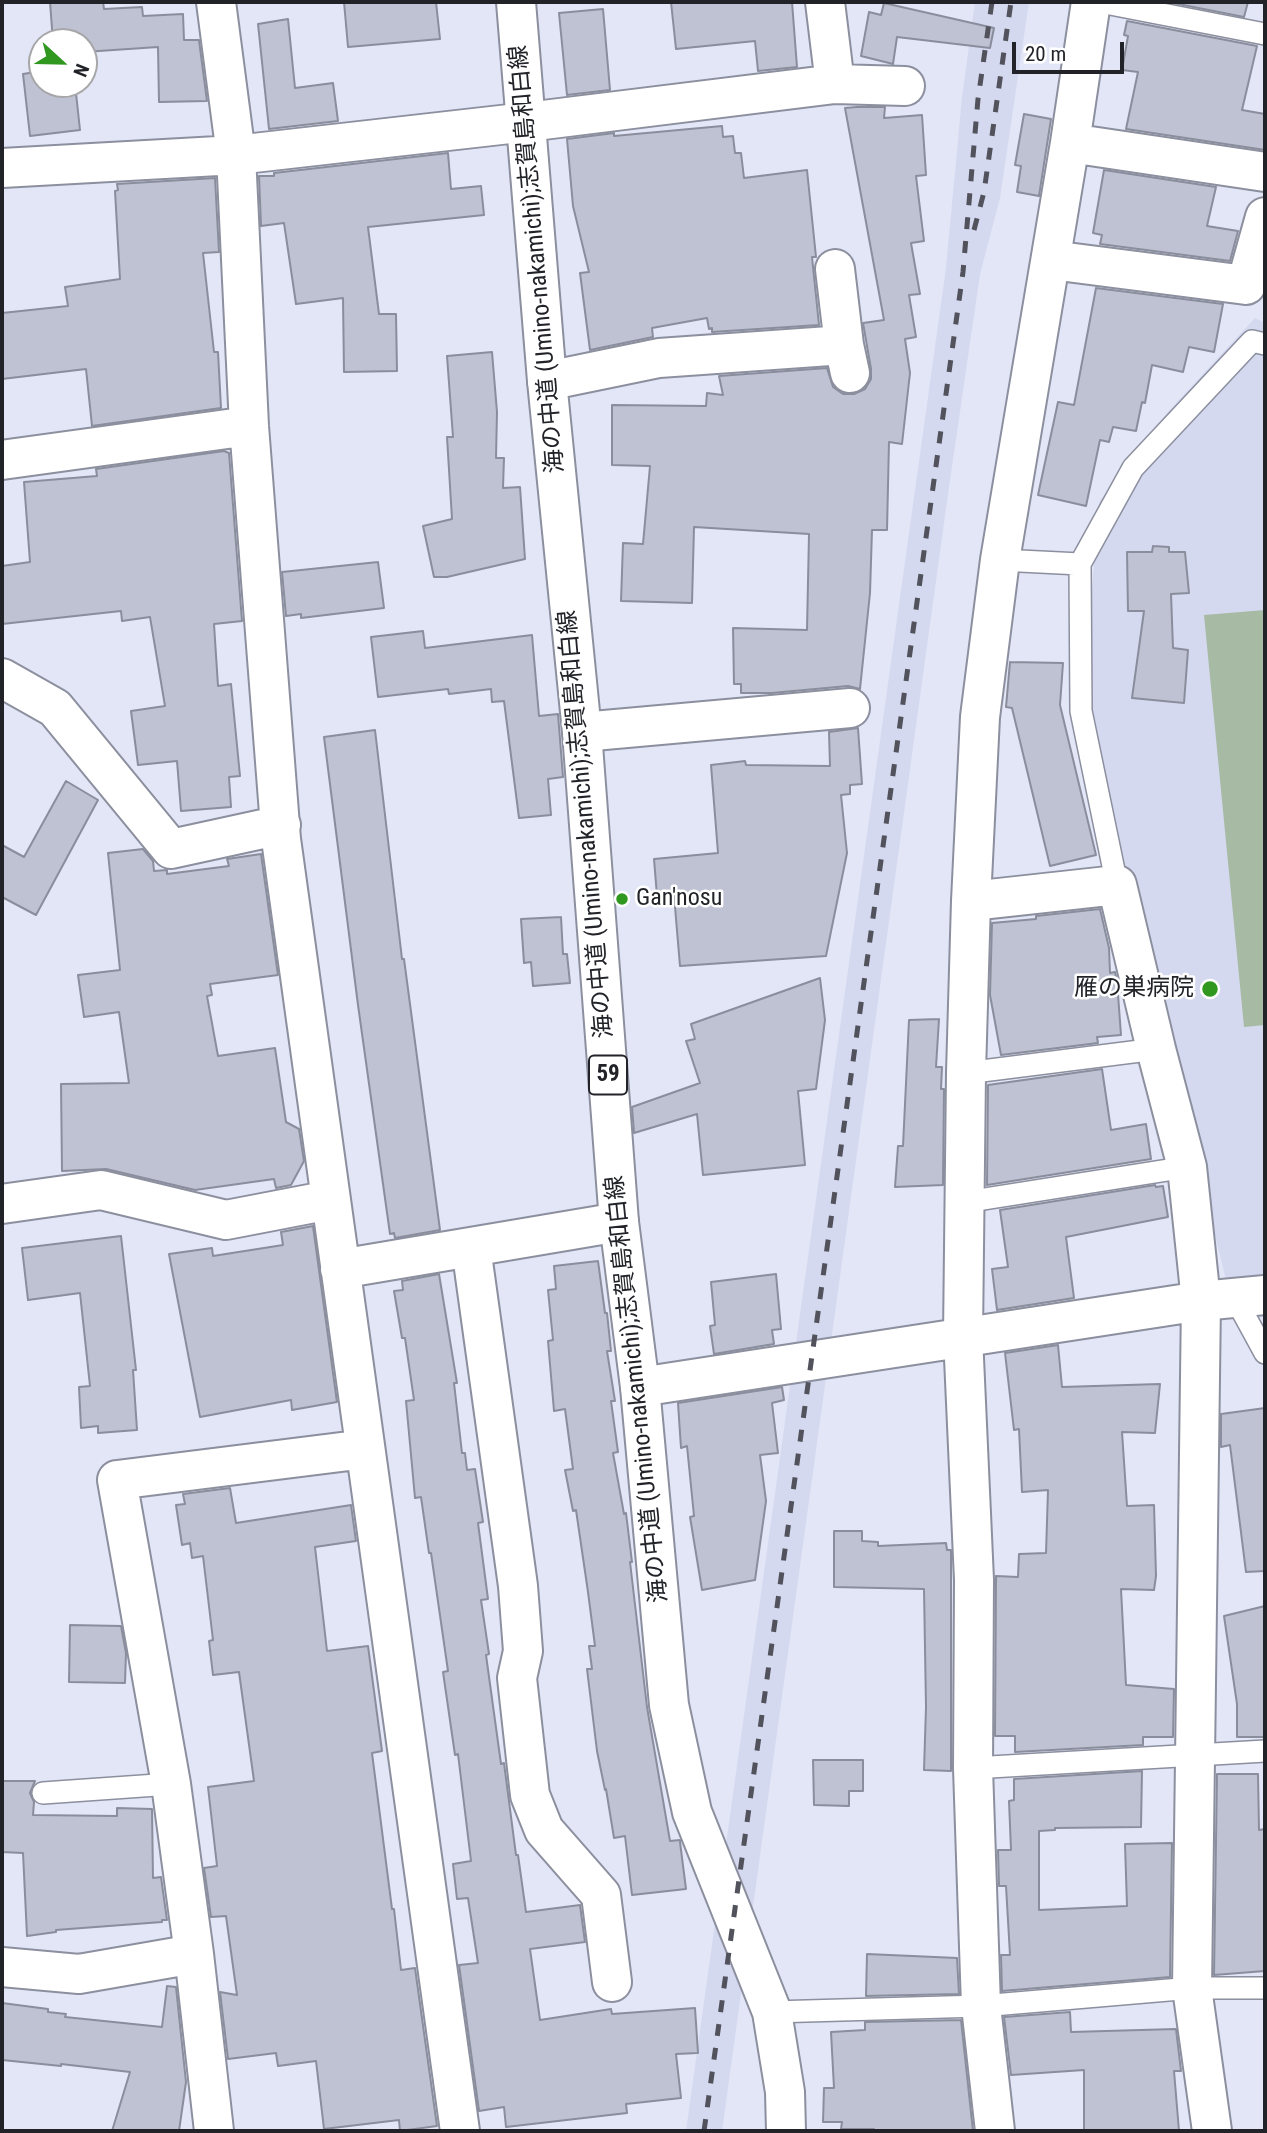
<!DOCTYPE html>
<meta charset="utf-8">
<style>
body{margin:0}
#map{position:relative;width:1267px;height:2133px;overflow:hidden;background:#e3e6f7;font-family:"Roboto Condensed",sans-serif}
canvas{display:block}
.frame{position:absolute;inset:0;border:4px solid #222329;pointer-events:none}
.north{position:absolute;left:28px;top:28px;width:70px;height:70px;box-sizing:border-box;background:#fff;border:2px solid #a7a7a9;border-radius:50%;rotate:112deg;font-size:19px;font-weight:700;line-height:28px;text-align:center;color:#222329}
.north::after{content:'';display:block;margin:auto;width:24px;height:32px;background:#30971f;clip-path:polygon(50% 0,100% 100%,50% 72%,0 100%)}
.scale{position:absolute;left:1012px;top:42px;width:112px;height:32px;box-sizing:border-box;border:4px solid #222329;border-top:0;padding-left:9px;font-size:21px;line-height:24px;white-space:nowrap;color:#222329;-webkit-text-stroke:5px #fff;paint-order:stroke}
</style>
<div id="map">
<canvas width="1267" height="2133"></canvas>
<div class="frame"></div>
<div class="north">N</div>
<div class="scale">20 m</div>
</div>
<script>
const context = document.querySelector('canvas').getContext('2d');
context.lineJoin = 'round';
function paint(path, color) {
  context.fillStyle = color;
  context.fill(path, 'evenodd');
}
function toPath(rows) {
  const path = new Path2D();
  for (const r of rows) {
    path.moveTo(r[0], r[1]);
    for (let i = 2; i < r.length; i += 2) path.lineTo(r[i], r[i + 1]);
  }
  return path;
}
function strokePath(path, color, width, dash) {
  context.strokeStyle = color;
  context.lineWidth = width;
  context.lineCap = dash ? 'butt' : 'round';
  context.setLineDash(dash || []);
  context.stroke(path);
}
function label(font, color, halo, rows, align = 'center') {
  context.font = font + ' "Roboto Condensed","Noto Sans JP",sans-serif';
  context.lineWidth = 5;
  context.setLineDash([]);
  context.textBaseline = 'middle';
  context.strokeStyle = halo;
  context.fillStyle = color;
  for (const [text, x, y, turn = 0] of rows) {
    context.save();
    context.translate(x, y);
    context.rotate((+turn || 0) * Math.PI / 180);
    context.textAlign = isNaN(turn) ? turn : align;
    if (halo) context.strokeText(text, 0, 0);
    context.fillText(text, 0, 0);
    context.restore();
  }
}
paint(toPath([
 [975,2,1029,2,1000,198,980,274,948,494,722,2131,686,2131,946,268,962,97],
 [1255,318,1265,323,1265,1279,1227,1284,1083,699,1099,502,1166,414]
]), '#d4d9f0');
paint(toPath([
 [1265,610,1265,1025,1244,1027,1204,615]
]), '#a7baa4');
const building = toPath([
 [50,2,103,2,104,9,142,7,143,16,183,14,184,40,199,40,207,101,159,102,158,47,84,52,84,42,53,42,50,2],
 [344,2,436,2,440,39,348,47,344,2],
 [671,2,792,2,797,67,758,71,755,41,676,49,671,2],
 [1168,2,1248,2,1244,17,1168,2],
 [884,3,994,28,990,48,897,37,893,64,861,56,869,12,881,15,884,3],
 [603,9,610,90,567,95,559,13,603,9],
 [288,19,295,88,333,83,338,121,269,129,258,24,288,19],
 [1127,21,1257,46,1242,110,1265,114,1265,150,1126,129,1138,72,1122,70,1128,36,1124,35,1127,21],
 [42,71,42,84,75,84,80,130,30,136,23,74,42,71],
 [857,107,885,107,884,118,922,115,926,175,916,176,924,241,911,243,920,294,909,295,916,337,905,339,910,373,902,444,889,442,887,530,872,530,870,593,860,689,848,686,772,693,741,693,741,684,734,684,733,628,807,630,809,534,694,527,692,603,621,601,623,543,643,544,650,466,612,465,612,405,706,406,707,393,723,395,719,376,827,368,833,387,843,394,854,394,865,389,871,379,871,369,863,323,884,320,845,108,857,107],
 [1024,114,1051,119,1039,196,1017,192,1021,166,1015,165,1024,114],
 [722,126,723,137,733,136,735,153,741,153,744,178,807,170,816,257,812,257,819,325,712,332,712,328,709,329,707,318,652,328,653,337,590,350,580,273,589,272,573,206,567,139,614,133,614,136,722,126],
 [448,153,451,189,481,186,484,215,368,227,379,314,396,314,397,371,344,372,343,298,296,304,284,223,261,226,259,176,274,176,274,173,448,153],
 [1104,170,1216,187,1207,226,1238,231,1230,261,1100,244,1102,235,1093,233,1104,170],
 [215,178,219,252,203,253,214,352,218,352,221,408,92,426,86,369,2,379,2,313,68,306,65,287,120,279,115,191,118,190,117,184,215,178],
 [1096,288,1223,304,1214,352,1189,347,1183,372,1152,365,1145,403,1142,402,1136,431,1113,427,1109,442,1100,440,1086,506,1038,495,1058,402,1074,405,1096,288],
 [492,352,497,412,496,458,504,458,503,488,520,487,525,559,447,577,434,577,423,526,452,519,447,437,453,437,447,356,492,352],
 [224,451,229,453,242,621,214,624,218,686,231,684,240,776,229,777,231,807,181,811,177,761,138,765,131,711,165,706,150,617,122,621,121,611,2,624,2,566,30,562,24,482,97,476,96,469,224,451],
 [1153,546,1169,547,1169,552,1185,552,1189,593,1171,594,1173,648,1188,650,1184,703,1132,698,1144,611,1128,611,1127,552,1152,552,1153,546],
 [378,562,384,608,301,618,301,614,286,616,282,572,378,562],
 [423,631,425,648,532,635,539,716,558,714,563,777,548,779,551,815,519,818,504,701,492,702,491,689,449,694,448,689,378,697,371,637,423,631],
 [1010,662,1063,663,1060,705,1096,855,1050,866,1012,708,1006,707,1010,662],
 [858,728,862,784,850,785,850,794,841,795,847,853,826,956,680,966,674,895,657,896,654,859,718,853,711,765,745,761,746,765,830,766,829,732,858,728],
 [375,730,402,959,404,959,440,1230,395,1238,394,1233,390,1234,358,1005,324,737,375,730],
 [66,781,98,800,36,915,2,897,2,845,24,857,66,781],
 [143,849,153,861,154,871,167,870,167,874,229,866,227,859,261,854,278,975,210,984,212,995,207,996,218,1056,275,1048,286,1122,299,1129,304,1161,291,1185,276,1188,274,1179,195,1190,106,1169,62,1171,61,1084,129,1083,119,1012,84,1017,78,975,120,970,108,853,143,849],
 [1100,909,1109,948,1110,973,1115,972,1117,981,1121,1035,1097,1037,1098,1043,1001,1055,990,995,992,923,1036,919,1036,916,1100,909],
 [561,917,563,954,567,954,570,983,533,986,531,962,524,963,521,919,561,917],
 [820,978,825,1020,816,1089,798,1091,805,1165,703,1175,697,1114,634,1133,632,1107,700,1083,686,1041,695,1039,691,1024,820,978],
 [939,1019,936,1067,942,1067,941,1089,944,1089,943,1185,895,1187,898,1146,903,1146,909,1020,939,1019],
 [1102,1069,1111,1130,1146,1124,1151,1159,987,1185,988,1085,1102,1069],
 [1155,1185,1156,1187,1163,1186,1168,1217,1066,1237,1074,1298,997,1310,992,1269,1008,1267,1000,1210,1155,1185],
 [313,1226,337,1402,292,1410,291,1400,200,1417,169,1254,212,1248,213,1256,283,1245,281,1232,313,1226],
 [121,1236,136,1370,133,1370,137,1430,98,1433,98,1426,81,1428,79,1387,90,1386,80,1293,28,1300,22,1248,121,1236],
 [598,1261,605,1313,607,1313,611,1351,607,1351,615,1401,611,1401,618,1452,613,1453,624,1514,626,1513,632,1562,630,1562,647,1707,670,1841,680,1840,680,1842,686,1889,632,1895,625,1836,614,1838,606,1789,605,1790,597,1751,587,1669,592,1669,589,1646,595,1646,588,1592,576,1510,573,1511,565,1470,573,1469,565,1409,554,1411,548,1341,553,1340,548,1290,556,1289,554,1266,598,1261],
 [439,1274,457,1383,454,1383,462,1453,465,1453,467,1470,475,1469,483,1522,478,1523,488,1599,481,1600,489,1654,486,1655,501,1764,504,1763,516,1855,518,1855,526,1912,580,1905,585,1942,530,1949,540,2020,611,2009,612,2014,695,2008,698,2053,676,2054,681,2098,626,2104,627,2113,506,2127,504,2107,479,2111,459,1965,478,1963,468,1898,457,1899,453,1864,471,1861,458,1754,455,1755,443,1672,448,1671,431,1553,429,1553,421,1497,415,1498,406,1401,414,1400,405,1338,402,1338,394,1291,403,1290,402,1281,439,1274],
 [776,1274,781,1329,772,1330,774,1344,714,1354,710,1326,715,1325,711,1282,776,1274],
 [1058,1345,1062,1387,1160,1384,1155,1433,1122,1432,1127,1506,1154,1505,1156,1576,1154,1590,1121,1589,1126,1685,1174,1689,1173,1737,1143,1737,1143,1745,1015,1752,1015,1736,995,1736,996,1576,1018,1577,1019,1554,1046,1553,1048,1490,1022,1492,1019,1429,1014,1430,1005,1353,1058,1345],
 [782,1387,784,1400,772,1403,778,1453,760,1455,766,1501,755,1580,702,1590,690,1517,694,1516,687,1446,681,1448,678,1403,782,1387],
 [1265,1408,1265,1571,1246,1572,1230,1445,1221,1447,1221,1414,1265,1408],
 [230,1488,236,1523,351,1505,356,1541,315,1547,327,1651,368,1646,382,1751,372,1753,392,1909,394,1909,401,1970,415,1968,437,2126,400,2131,399,2120,324,2129,316,2061,278,2066,276,2053,228,2059,220,1992,237,1995,226,1916,211,1917,204,1868,217,1866,208,1787,254,1781,239,1672,213,1675,209,1641,213,1640,203,1556,192,1558,190,1543,182,1545,176,1505,185,1504,183,1494,230,1488],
 [834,1531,862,1531,862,1541,878,1542,878,1546,946,1543,947,1550,951,1550,951,1771,924,1770,926,1707,924,1589,834,1587,834,1531],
 [1265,1606,1265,1737,1237,1737,1237,1704,1224,1616,1265,1606],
 [70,1625,121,1626,126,1653,125,1683,69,1682,70,1625],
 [813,1760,863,1760,863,1791,849,1791,849,1806,814,1805,813,1760],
 [1142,1771,1141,1827,1055,1828,1055,1830,1039,1831,1039,1910,1127,1906,1125,1844,1172,1843,1170,1977,1002,1991,1001,1955,1010,1955,1006,1886,999,1886,998,1850,1011,1850,1009,1801,1014,1800,1014,1779,1142,1771],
 [1217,1774,1258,1774,1259,1830,1265,1829,1265,1971,1214,1975,1217,1774],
 [2,1781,35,1781,30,1793,34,1802,33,1815,117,1816,117,1808,152,1809,153,1878,161,1877,167,1920,162,1920,162,1922,56,1930,56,1932,27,1936,23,1853,2,1852,2,1781],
 [867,1954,957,1958,959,1994,866,1996,867,1954],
 [167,1986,176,1987,186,2082,179,2131,112,2131,130,2072,61,2064,61,2066,2,2060,2,2003,48,2009,48,2012,66,2014,65,2017,162,2027,167,1986],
 [1070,2012,1071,2032,1176,2029,1181,2071,1174,2071,1179,2131,1084,2131,1084,2070,1011,2075,1004,2017,1070,2012],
 [961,2020,973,2131,874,2131,874,2129,841,2129,842,2122,823,2122,824,2088,834,2088,831,2032,865,2030,865,2022,961,2020]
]);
paint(building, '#bfc2d2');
strokePath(building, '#8a8d9c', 2);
const service = toPath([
 [1100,2,1265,34],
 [1000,560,1080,564],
 [1117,885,1081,711,1080,564,1133,468,1252,341,1265,344],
 [966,1073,1156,1049],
 [965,1202,1187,1167],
 [1235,1298,1265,1353],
 [973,1768,1265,1751],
 [43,1793,171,1784],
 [772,2012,981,2006,1192,1988,1265,1988]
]);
const minor = toPath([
 [216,2,236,155,249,426,281,839,460,2131],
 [825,2,835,84],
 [1070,143,1265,172],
 [2,168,236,155,527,122,835,84,905,86],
 [1051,260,1246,285,1265,217],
 [835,269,844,345,850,373],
 [547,381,659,358,844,345],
 [2,460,249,426],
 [2,678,55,708,171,849,281,825],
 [582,732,850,708],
 [971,901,1117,885,1156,1049,1187,1167,1201,1301,1192,1988,1212,2131],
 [2,1204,101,1190,226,1220,330,1200],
 [471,1247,518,1586,523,1651,517,1678,530,1795,544,1830,601,1895,612,1982],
 [340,1269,619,1222],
 [640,1387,1201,1301,1265,1295],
 [2,1967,79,1974,194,1954],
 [214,2131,194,1954,171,1784,117,1480,365,1449],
 [995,2131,981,2006,973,1768,974,1580,963,1336,966,1073,971,901,980,717,1000,560,1070,143,1091,2]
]);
const primary = toPath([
 [516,2,547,381,582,732,619,1222,640,1387,669,1705,692,1812,772,2012,785,2092,786,2131]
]);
strokePath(service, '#8c8f9e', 24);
strokePath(minor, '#8c8f9e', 42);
strokePath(primary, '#8c8f9e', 42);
strokePath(service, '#fff', 21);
strokePath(minor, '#fff', 38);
strokePath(primary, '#fff', 38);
strokePath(toPath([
 [974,230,984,192,1011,2],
 [704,2131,963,272,978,99,992,2]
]), '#51525b', 5, [12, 12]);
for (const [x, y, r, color] of [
 [622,899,7,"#30971f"],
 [1210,989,9,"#30971f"]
]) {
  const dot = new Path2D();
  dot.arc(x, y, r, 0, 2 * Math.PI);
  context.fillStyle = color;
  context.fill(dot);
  strokePath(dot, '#fff', 2.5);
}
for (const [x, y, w] of [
 [608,1075,38]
]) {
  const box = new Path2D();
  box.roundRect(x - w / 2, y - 19.5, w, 39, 5);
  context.fillStyle = '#fff';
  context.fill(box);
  strokePath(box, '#222329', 2);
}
label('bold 23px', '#222329', null, [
 ["59",608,1075]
]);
label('24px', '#222329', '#fff', [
 ["海の中道 (Umino-nakamichi);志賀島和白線",538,259,-95],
 ["海の中道 (Umino-nakamichi);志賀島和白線",587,824,-95],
 ["海の中道 (Umino-nakamichi);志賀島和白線",638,1389,-96]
]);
label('24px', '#222329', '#fff', [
 ["Gan'nosu",636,899],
 ["雁の巣病院",1194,989,"right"]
], 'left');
</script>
